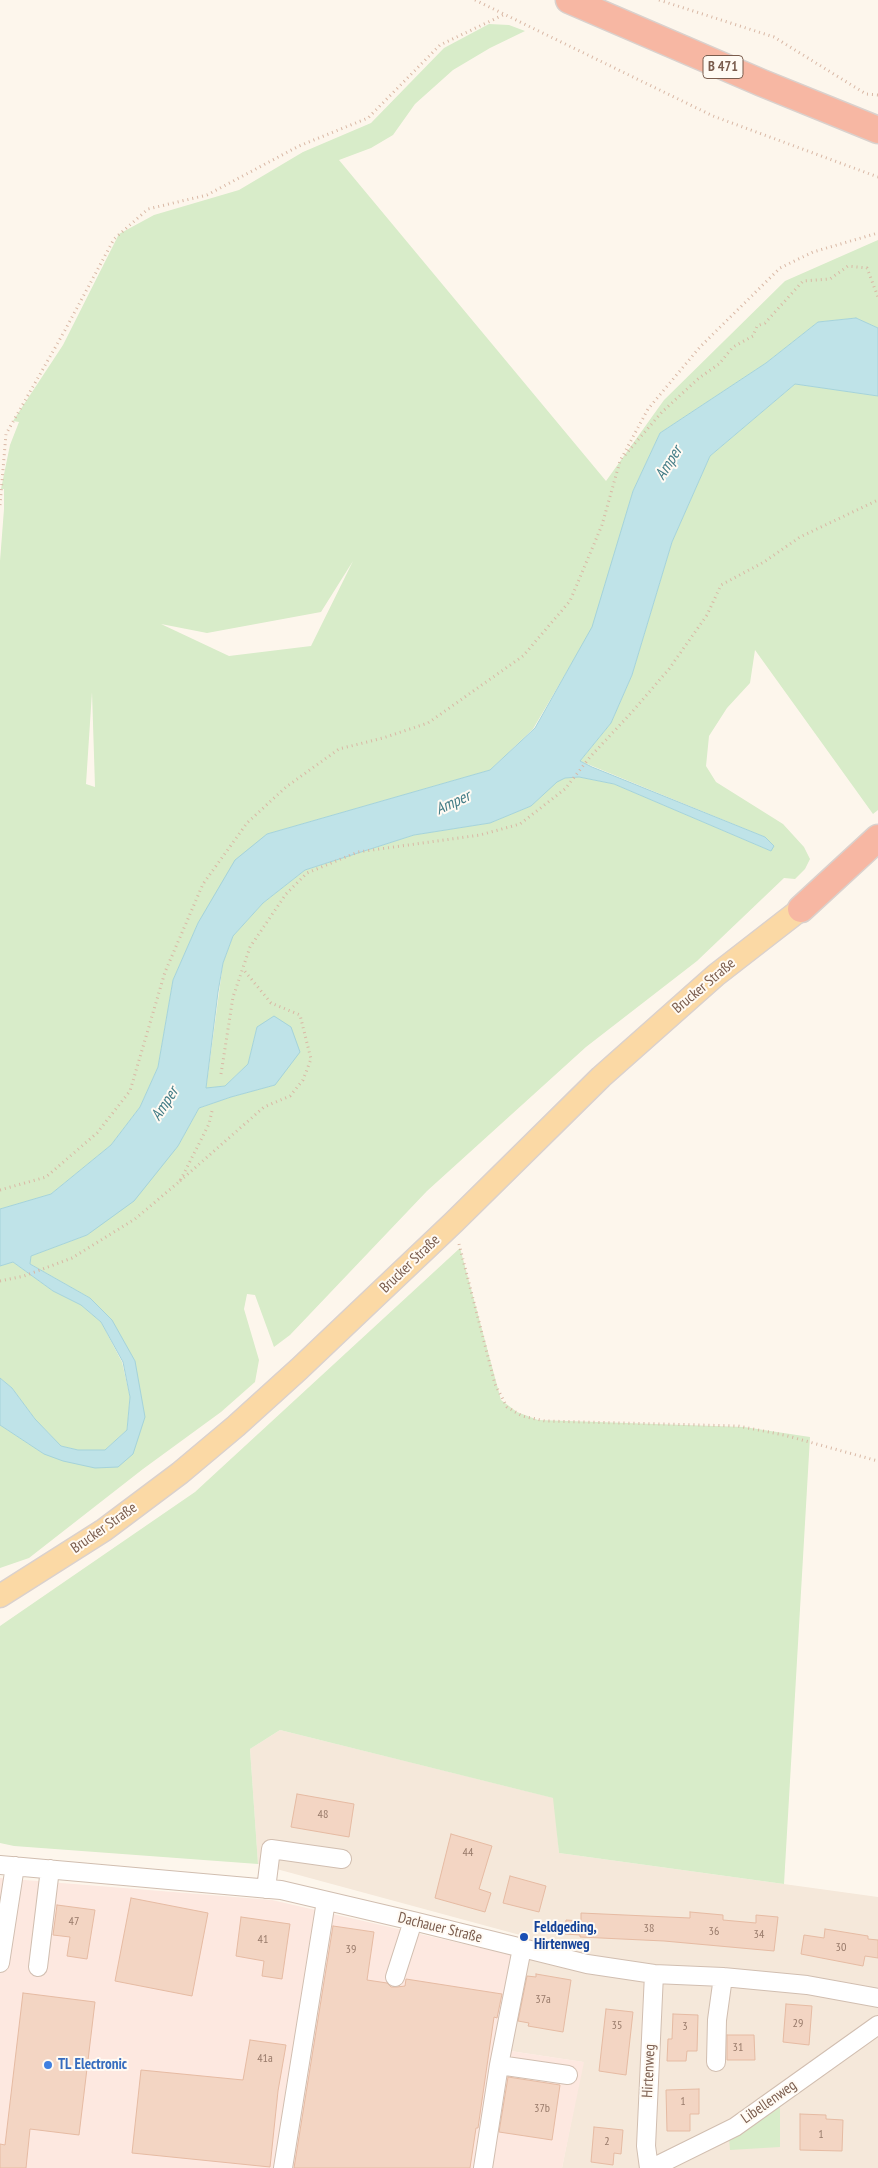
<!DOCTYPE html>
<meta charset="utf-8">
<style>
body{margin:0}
canvas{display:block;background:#fdf6ec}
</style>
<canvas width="878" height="2168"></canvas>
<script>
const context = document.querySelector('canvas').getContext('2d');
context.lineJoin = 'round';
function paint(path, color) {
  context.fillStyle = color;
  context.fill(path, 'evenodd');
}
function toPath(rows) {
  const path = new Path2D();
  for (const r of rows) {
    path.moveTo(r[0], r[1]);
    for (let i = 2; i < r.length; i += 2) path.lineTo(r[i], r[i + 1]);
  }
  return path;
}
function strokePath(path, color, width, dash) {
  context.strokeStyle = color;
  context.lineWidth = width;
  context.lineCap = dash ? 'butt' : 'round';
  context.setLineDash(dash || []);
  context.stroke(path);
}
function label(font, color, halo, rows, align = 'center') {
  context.font = font + ' "PT Sans Narrow",sans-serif';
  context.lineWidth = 4;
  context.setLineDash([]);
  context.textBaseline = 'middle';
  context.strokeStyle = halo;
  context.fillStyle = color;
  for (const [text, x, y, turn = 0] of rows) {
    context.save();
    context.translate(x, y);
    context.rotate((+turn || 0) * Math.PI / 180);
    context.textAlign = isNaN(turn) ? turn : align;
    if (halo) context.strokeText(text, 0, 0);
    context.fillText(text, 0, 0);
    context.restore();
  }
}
paint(toPath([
 [280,1730,554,1798,559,1853,878,1897,878,2168,562,2168,583,2062,497,2049,520,1935,258,1864,250,1749]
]), '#f5e8da');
paint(toPath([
 [0,1878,272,1900,516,1956,497,2049,584,2062,562,2168,0,2168]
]), '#fde8e0');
paint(toPath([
 [489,24,509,25,525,31,490,48,453,70,415,104,393,135,371,148,339,160,606,481,664,400,785,281,878,240,878,328,856,318,818,322,766,363,660,433,633,491,593,627,533,729,490,770,267,834,198,923,173,980,158,1067,140,1107,111,1145,51,1194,0,1209,0,561,4,509,4,489,1,489,10,445,19,422,13,421,63,345,119,234,154,215,239,190,303,152,371,123,444,48],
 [353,561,311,646,229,656,161,624,207,633,321,612],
 [92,692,95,787,86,784],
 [795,384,878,396,878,810,873,814,755,650,750,683,727,708,709,736,706,766,716,782,783,824,804,847,810,859,805,869,795,879,784,878,697,961,586,1047,427,1191,290,1335,274,1347,255,1295,247,1294,244,1309,259,1360,255,1382,221,1412,143,1469,29,1558,0,1568,0,1425,44,1454,133,1454,135,1361,90,1298,30,1264,31,1256,87,1235,178,1146,199,1108,231,1097,275,1085,257,1027,248,1064,225,1086,206,1089,223,963,233,936,263,903,305,870,414,835,490,823,531,806,557,781,565,778,579,777,614,784,771,851,765,837,580,761,611,723,632,675,672,542,710,456],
 [460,1248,501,1400,517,1412,538,1420,744,1427,810,1437,784,1884,559,1853,553,1798,280,1730,250,1749,258,1864,14,1846,0,1843,0,1626,195,1492],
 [13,1262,53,1291,81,1305,101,1322,122,1362,130,1397,127,1430,105,1450,78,1450,61,1446,35,1419,12,1388,0,1378,0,1266],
 [780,2107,780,2147,730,2150,729,2138]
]), '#d8ecc9');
const water = toPath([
 [856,318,878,328,878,396,795,384,710,456,672,542,632,675,611,723,580,761,592,767,765,837,774,846,771,851,614,784,579,777,565,778,557,782,531,806,490,823,414,835,305,870,263,903,233,936,223,963,218,992,206,1088,225,1086,248,1064,257,1027,274,1016,291,1027,300,1052,275,1085,231,1097,199,1108,178,1146,134,1201,87,1235,31,1256,30,1264,90,1298,112,1320,135,1361,145,1417,133,1454,118,1467,95,1468,63,1461,44,1454,0,1425,0,1378,12,1388,35,1419,61,1446,78,1450,105,1450,127,1430,130,1397,123,1362,101,1322,81,1305,53,1291,13,1262,0,1266,0,1209,51,1194,111,1145,140,1107,158,1067,173,980,198,923,235,860,267,834,490,770,535,728,592,627,633,491,660,433,766,363,818,322,856,318]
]);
paint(water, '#bfe3e8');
strokePath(water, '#a5d3da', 1);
const building = toPath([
 [297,1794,354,1804,349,1837,291,1827,297,1794],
 [451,1834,492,1846,479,1889,491,1893,485,1912,435,1898,451,1834],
 [510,1876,546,1886,539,1912,503,1903,510,1876],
 [131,1898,208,1913,192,1996,115,1981,131,1898],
 [57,1905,95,1910,87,1959,67,1956,70,1937,53,1935,57,1905],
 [690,1912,723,1915,723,1920,756,1923,756,1915,778,1917,774,1951,664,1941,580,1937,580,1935,565,1934,566,1920,581,1921,581,1913,690,1918,690,1912],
 [241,1917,290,1924,282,1979,262,1976,264,1961,236,1956,241,1917],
 [333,1926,374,1932,367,1980,387,1983,391,1987,397,1987,405,1986,406,1979,502,1994,497,2018,494,2017,478,2128,476,2128,470,2168,294,2168,333,1926],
 [825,1929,868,1936,868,1939,878,1940,878,1958,865,1956,863,1966,801,1954,804,1935,824,1938,825,1929],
 [536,1974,571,1980,563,2032,528,2026,529,2023,518,2021,527,1976,536,1977,536,1974],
 [23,1993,95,2002,79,2135,30,2129,26,2168,0,2168,0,2144,5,2145,23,1993],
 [786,2004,812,2006,809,2045,783,2042,786,2004],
 [606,2009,633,2012,626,2075,599,2071,606,2009],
 [673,2014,698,2015,697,2051,687,2051,686,2061,667,2061,668,2039,672,2039,673,2014],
 [727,2035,754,2035,755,2060,727,2060,727,2035],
 [250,2040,286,2045,278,2091,270,2167,132,2153,141,2070,243,2080,250,2040],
 [508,2077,560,2085,552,2140,499,2132,508,2077],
 [699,2089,699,2114,690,2114,690,2131,667,2131,666,2090,699,2089],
 [800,2114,826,2115,826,2119,843,2120,842,2151,800,2150,800,2114],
 [594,2127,623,2130,621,2154,614,2153,613,2165,591,2162,594,2127]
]);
paint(building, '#f3d5c3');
strokePath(building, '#e6bba3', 1);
const minor = toPath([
 [0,1865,281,1890,413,1921,587,1964,654,1974,723,1977,807,1985,878,1998],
 [266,1889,271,1849,342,1859],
 [522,1948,499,2065,568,2075],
 [0,1963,15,1866],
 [38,1967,50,1869],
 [395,1977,413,1921],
 [716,2062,717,2020,723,1977],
 [283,2168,326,1901],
 [483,2168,499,2065],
 [649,2168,646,2146,654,1974],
 [652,2168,735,2127,878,2025]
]);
const major = toPath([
 [0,1596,104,1530,180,1473,236,1426,299,1369,454,1222,601,1077,716,975,801,909]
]);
const highway = toPath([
 [569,0,762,83,878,130],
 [801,909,878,838]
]);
strokePath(minor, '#d1beb0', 20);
strokePath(major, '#dad1cd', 25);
strokePath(highway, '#dad1cd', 29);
strokePath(toPath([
 [475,0,713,116,878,177],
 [659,0,774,37,866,94,878,95],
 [625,455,662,412,699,378,719,364,733,347,753,336,757,326,765,323,803,281,830,279,848,266,867,268,878,297],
 [0,505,6,434,64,332,114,239,148,209,207,195,299,146,368,118,440,45,503,15],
 [221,1074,233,997,250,947,286,894,307,873,358,852,480,835,520,824,565,789,590,757,632,712,669,669,707,615,721,585,764,562,800,537,878,500],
 [180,1181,264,1107,290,1096,303,1080,311,1059,300,1015,271,1003,243,969],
 [0,1190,46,1177,97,1133,130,1091,165,972,203,884,247,823,286,787,339,749,383,738,428,723,523,656,570,601,602,525,620,461,648,409,700,347,780,268,813,252,878,233],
 [459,1244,495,1384,507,1407,522,1416,545,1421,738,1426,784,1435,878,1461],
 [0,1281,24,1276,72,1258,135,1219,180,1181,209,1124,212,1111]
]), '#d9b8a5', 3, [1, 4]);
strokePath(minor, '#fff', 18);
strokePath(major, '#fbd9a5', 22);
strokePath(highway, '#f7b7a3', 26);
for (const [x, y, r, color] of [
 [524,1937,5,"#1a4fb4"],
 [48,2065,5,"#3f7fe0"]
]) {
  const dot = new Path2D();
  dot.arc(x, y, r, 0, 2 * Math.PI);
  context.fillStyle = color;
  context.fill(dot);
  strokePath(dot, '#fffaf3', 2);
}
label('12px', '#987a6a', null, [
 ["48",323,1815],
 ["44",468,1853],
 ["47",74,1922],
 ["38",649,1929],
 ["36",714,1932],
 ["34",759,1935],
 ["41",263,1940],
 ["30",841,1948],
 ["39",351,1950],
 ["37a",543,2000],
 ["29",798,2024],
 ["35",617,2026],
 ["3",685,2027],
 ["31",738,2048],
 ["41a",265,2059],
 ["1",683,2102],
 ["37b",542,2109],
 ["1",821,2135],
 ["2",607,2142]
]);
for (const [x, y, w] of [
 [723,67,40]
]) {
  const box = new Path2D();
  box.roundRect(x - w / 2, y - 11.5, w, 23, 4);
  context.fillStyle = '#fffaf3';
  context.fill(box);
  strokePath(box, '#7a5c4d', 1);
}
label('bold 14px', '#7a5c4d', null, [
 ["B 471",723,67]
]);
label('15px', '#7a5c4d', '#fffaf3', [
 ["Brucker Straße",704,986,-40],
 ["Brucker Straße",410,1264,-44],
 ["Brucker Straße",104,1528,-35],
 ["Dachauer Straße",440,1928,14],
 ["Hirtenweg",649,2071,-87],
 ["Libellenweg",769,2102,-35]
]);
label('bold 15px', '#164399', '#fffaf3', [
 ["Feldgeding,",534,1928],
 ["Hirtenweg",534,1945]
], 'left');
label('bold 15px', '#366cbe', '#fffaf3', [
 ["TL Electronic",58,2065]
], 'left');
label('italic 16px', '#437c86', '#fffaf3', [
 ["Amper",669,463,-58],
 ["Amper",453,803,-25],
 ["Amper",165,1104,-57]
]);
</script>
